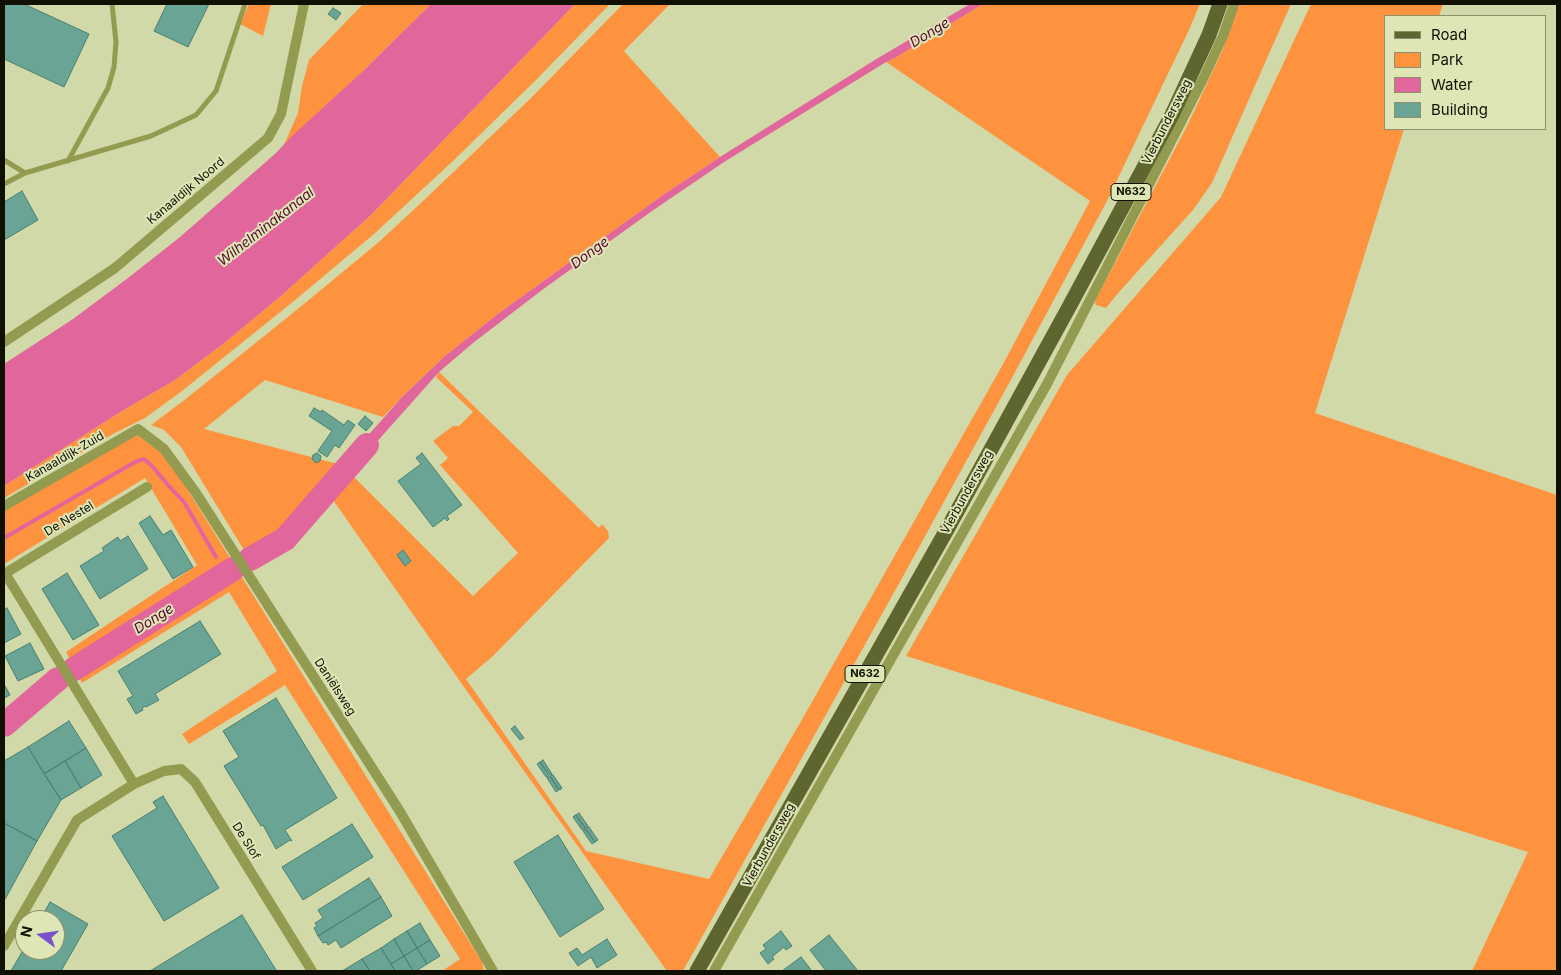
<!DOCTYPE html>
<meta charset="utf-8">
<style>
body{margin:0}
#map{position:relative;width:1561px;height:975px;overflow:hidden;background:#d2d9a8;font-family:Inter,sans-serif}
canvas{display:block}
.frame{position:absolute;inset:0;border:5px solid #0f1002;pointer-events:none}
.legend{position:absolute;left:1384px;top:15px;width:162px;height:115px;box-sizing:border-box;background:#dfe6b5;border:1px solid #8c906d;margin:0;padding:6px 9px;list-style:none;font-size:15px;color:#0f1002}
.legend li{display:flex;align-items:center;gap:10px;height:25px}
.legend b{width:25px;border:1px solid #8c906d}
.north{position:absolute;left:15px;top:910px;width:50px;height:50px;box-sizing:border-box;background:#dfe6b5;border:1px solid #8c906d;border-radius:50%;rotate:284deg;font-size:14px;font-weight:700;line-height:20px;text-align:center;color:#0f1002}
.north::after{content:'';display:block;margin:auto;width:18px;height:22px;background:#7a53cc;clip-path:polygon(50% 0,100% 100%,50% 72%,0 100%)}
</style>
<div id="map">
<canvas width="1561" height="975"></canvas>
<div class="frame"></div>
<ul class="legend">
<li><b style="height:6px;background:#5e652f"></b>Road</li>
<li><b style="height:14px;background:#fe933f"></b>Park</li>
<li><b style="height:14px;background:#e1669c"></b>Water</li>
<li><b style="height:14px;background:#6aa494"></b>Building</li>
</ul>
<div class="north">N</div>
</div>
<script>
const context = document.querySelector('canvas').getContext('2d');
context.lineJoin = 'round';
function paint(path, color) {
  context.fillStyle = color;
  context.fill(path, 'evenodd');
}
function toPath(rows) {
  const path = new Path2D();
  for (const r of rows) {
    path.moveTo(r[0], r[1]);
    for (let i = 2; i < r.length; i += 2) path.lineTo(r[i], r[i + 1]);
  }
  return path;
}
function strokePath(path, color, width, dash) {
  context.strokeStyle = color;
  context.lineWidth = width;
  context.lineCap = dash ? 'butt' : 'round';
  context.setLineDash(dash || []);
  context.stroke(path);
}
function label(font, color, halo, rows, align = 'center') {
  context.font = font + ' Inter,sans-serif';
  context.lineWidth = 4;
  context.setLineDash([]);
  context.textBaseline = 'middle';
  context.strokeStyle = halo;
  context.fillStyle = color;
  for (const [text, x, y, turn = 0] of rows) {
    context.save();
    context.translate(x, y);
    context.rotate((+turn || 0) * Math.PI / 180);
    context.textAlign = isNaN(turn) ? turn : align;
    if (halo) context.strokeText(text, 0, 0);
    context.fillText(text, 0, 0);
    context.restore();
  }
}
paint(toPath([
 [249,4,271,4,263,36,240,24],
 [363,4,431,4,364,70,284,145,298,113,302,86,309,60],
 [575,4,610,4,537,79,453,161,374,234,294,301,182,391,145,418,113,434,4,498,4,486,122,411,175,380,223,344,282,295,372,214],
 [623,4,670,4,624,51,720,157,663,195,499,313,445,356,402,397,383,417,265,380,204,429,342,465,473,596,518,553,440,465,448,458,433,441,453,426,459,426,473,412,436,377,439,372,599,528,602,524,608,531,609,538,492,657,466,679,586,851,709,879,800,723,1002,366,1090,201,886,62,895,58,983,4,1200,4,1189,30,1107,201,1013,376,901,580,683,971,667,971,459,680,326,490,278,543,250,560,181,447,164,430,151,425,187,398,299,308,380,241,423,201,531,98],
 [1238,4,1291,4,1212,183,1193,210,1120,291,1106,308,1096,305,1095,303,1096,299,1188,124,1205,88,1223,49],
 [1311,4,1443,4,1439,16,1385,16,1385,129,1404,129,1315,413,1557,495,1557,971,1472,971,1528,852,906,656,1067,375,1221,197],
 [138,434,164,452,482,962,484,971,442,971,460,959,285,685,189,744,182,734,277,671,229,592,82,683,66,652,197,565,145,478,4,564,4,509]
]), '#fe933f');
paint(toPath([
 [431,4,575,4,372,214,282,295,223,344,175,380,122,411,4,486,4,364,73,319,128,278,180,237,276,153,291,137,364,70],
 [970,4,983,4,895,58,886,62,724,162,652,211,542,290,473,343,439,372,350,472,342,465,402,397,445,356,499,313,663,195,720,157,878,58]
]), '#e1669c');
strokePath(toPath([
 [4,538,135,462,144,459,152,466,168,485,184,502,216,557]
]), '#e1669c', 4);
strokePath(toPath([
 [250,559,285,539,367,445],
 [74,669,233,569],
 [4,725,58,679]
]), '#e1669c', 24);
const building = toPath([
 [4,4,24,4,89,34,64,87,4,59,4,4],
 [167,4,209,4,188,47,154,31,167,4],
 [333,8,341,13,336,20,328,14,333,8],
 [22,191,38,220,4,240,4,202,22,191],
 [314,408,321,412,322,410,344,425,348,420,355,425,339,448,335,445,327,457,318,451,332,431,309,416,314,408],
 [365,416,373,423,366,431,358,424,365,416],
 [317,453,321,456,320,461,316,463,312,459,313,455,317,453],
 [422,453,462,505,447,516,449,519,447,521,445,518,433,527,398,481,421,464,416,458,422,453],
 [150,516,163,535,171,530,193,567,173,579,139,523,150,516],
 [128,536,148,569,100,599,80,566,104,551,102,548,118,537,120,541,128,536],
 [403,550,411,561,405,566,397,555,403,550],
 [67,573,99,625,73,640,42,589,67,573],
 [7,608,21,634,4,643,4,610,7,608],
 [200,621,221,654,155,694,159,700,146,707,145,706,142,708,143,710,136,714,127,699,133,696,118,671,200,621],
 [30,643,44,669,18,681,5,656,30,643],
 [4,684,10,695,4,698,4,684],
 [276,698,337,798,285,830,292,841,290,840,276,849,263,825,261,826,224,766,239,757,223,731,276,698],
 [69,721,86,748,44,774,28,747,69,721],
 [515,726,524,738,520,740,511,729,515,726],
 [28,747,61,800,37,841,4,823,4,761,28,747],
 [86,748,102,775,81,788,65,761,86,748],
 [543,760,552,774,550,775,540,762,543,760],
 [65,761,81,788,61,800,44,774,65,761],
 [540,762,549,776,546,777,537,764,540,762],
 [553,775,562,788,560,790,550,776,553,775],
 [550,777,559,790,556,792,547,778,550,777],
 [163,796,219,888,164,921,112,836,157,808,153,802,163,796],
 [579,813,588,826,586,828,576,815,579,813],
 [575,815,585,828,582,830,573,817,575,815],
 [4,823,37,841,4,901,4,823],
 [352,824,373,857,303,900,282,867,352,824],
 [589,827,598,840,595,842,586,829,589,827],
 [585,829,595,842,592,844,583,831,585,829],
 [558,835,604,909,560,937,514,862,558,835],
 [369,878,381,897,318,936,314,928,317,926,315,923,323,918,318,910,369,878],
 [381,897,392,916,341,948,336,940,328,945,326,942,323,943,318,936,381,897],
 [50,902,88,924,61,971,11,971,25,947,25,950,55,950,55,920,40,920,50,902],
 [242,915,276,970,274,971,150,971,242,915],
 [420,923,430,940,417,948,407,931,420,923],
 [407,931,417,948,404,956,394,939,407,931],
 [781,931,792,946,786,950,784,947,772,957,774,959,768,964,760,953,766,949,763,945,781,931],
 [829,935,858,971,826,971,810,950,829,935],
 [394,939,404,956,391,964,381,948,394,939],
 [607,939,617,955,597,968,591,957,578,966,569,953,577,948,582,955,607,939],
 [430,940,440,956,427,964,417,948,430,940],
 [381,948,391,964,395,971,370,971,362,959,381,948],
 [417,948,427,964,416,971,413,971,404,956,417,948],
 [404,956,413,971,395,971,391,964,404,956],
 [801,957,812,971,782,971,801,957],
 [362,959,370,971,342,971,362,959]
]);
paint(building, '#6aa494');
strokePath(building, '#488071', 1);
strokePath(toPath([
 [4,160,25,173],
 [68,161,108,88,114,67,116,42,112,4],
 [4,184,25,173,151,136,196,115,216,91,245,4]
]), '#929b4f', 5);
strokePath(toPath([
 [4,342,115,268,268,138,281,114,304,4],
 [4,506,138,429,164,449,196,493,399,810,493,971],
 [5,573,134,784],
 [4,574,147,487],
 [4,946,77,820,134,784,164,771,181,769,195,782,312,971],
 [714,971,1047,384,1204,77,1223,36,1234,4]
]), '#929b4f', 10);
strokePath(toPath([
 [697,971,949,526,1069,307,1172,115,1209,35,1220,4]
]), '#5e652f', 15);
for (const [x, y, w] of [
 [1131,192,40],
 [865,674,40]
]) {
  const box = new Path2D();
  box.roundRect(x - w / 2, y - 8.5, w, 17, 4);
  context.fillStyle = '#dfe6b5';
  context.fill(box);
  strokePath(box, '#0f1002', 1);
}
label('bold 11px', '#0f1002', null, [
 ["N632",1131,192],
 ["N632",865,674]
]);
label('12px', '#0f1002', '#dfe6b5', [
 ["Vierbundersweg",1167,122,-63],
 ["Kanaaldijk Noord",186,191,-40],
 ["Kanaaldijk-Zuid",65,457,-30],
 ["Vierbundersweg",967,492,-61],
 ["De Nestel",69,519,-31],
 ["Daniëlsweg",335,687,57],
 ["De Slof",246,841,58],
 ["Vierbundersweg",769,845,-61]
]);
label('italic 14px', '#560632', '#dfe6b5', [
 ["Donge",930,33,-31],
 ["Wilhelminakanaal",266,227,-38],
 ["Donge",590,253,-36],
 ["Donge",154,619,-32]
]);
</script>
